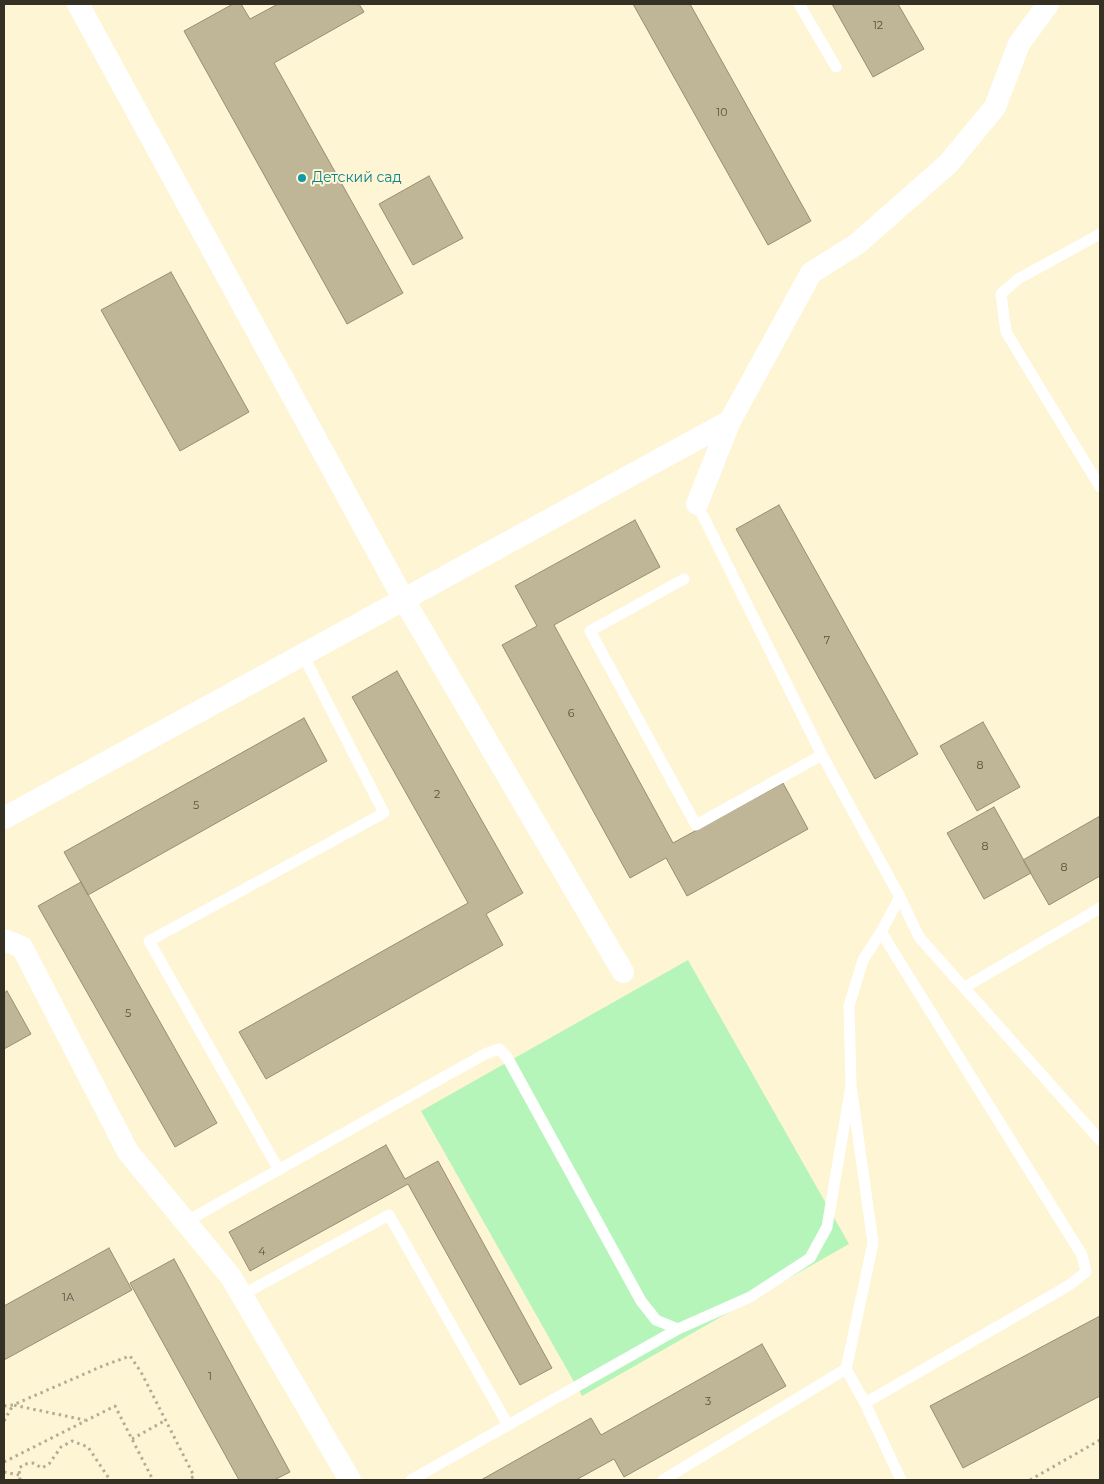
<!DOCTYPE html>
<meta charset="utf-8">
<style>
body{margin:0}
#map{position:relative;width:1104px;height:1484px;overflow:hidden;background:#fef5d5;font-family:Montserrat,sans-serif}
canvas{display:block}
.frame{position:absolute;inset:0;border:5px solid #343024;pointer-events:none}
</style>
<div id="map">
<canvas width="1104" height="1484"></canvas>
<div class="frame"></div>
</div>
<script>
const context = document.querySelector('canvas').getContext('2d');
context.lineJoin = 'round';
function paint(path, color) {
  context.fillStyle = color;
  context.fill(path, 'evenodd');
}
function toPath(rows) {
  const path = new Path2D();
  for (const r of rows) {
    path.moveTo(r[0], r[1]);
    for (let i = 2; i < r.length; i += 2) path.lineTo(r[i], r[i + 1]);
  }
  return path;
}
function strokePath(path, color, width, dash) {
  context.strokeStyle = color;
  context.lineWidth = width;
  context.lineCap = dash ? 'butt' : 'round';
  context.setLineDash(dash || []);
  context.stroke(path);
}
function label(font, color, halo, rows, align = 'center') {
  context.font = font + ' Montserrat,sans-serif';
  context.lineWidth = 4;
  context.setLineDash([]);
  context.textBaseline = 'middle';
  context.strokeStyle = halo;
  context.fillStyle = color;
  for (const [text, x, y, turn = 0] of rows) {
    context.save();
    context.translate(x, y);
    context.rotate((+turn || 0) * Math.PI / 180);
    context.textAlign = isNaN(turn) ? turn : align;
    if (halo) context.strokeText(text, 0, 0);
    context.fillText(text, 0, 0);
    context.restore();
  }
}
paint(toPath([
 [688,960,849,1244,582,1396,421,1111]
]), '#b6f5ba');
const building = toPath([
 [233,4,241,4,250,19,278,4,359,4,364,12,274,63,403,293,347,324,184,31,233,4],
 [633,4,690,4,811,221,768,245,633,4],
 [832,4,898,4,924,49,873,77,832,4],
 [429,176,463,238,413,265,379,204,429,176],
 [171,272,249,412,180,451,101,310,171,272],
 [779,505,918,754,875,779,736,529,779,505],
 [635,520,660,567,554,625,673,843,783,783,808,829,687,896,666,858,630,878,502,645,537,626,515,586,635,520],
 [397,671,523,893,486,914,503,945,266,1079,239,1032,468,903,352,697,397,671],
 [304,718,327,761,88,895,64,852,304,718],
 [983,722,1020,787,977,811,940,746,983,722],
 [994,807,1031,873,984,899,947,833,994,807],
 [1100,816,1100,876,1049,905,1023,860,1100,816],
 [81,882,217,1123,175,1147,38,906,81,882],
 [7,991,31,1034,4,1049,4,993,7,991],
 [386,1145,405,1179,438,1161,552,1368,520,1385,408,1184,250,1271,229,1232,386,1145],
 [109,1248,132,1290,4,1360,4,1306,109,1248],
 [174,1259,290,1472,274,1480,239,1480,130,1283,174,1259],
 [1100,1316,1100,1396,963,1468,930,1406,1100,1316],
 [762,1344,786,1386,624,1477,614,1459,576,1480,481,1480,591,1418,601,1435,762,1344]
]);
paint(building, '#beb697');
strokePath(building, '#968e70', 1);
strokePath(toPath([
 [4,1406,13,1405,105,1365,130,1356,141,1372,194,1476,188,1480],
 [4,1421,13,1405,85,1420],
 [132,1439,166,1420],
 [4,1462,115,1406,153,1480],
 [4,1472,19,1475],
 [20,1480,19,1468,25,1464,33,1463,42,1468,49,1464,61,1447,72,1441,88,1447,110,1480],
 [1030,1480,1100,1440]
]), '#b3ac94', 3, [2.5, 4]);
strokePath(toPath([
 [799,4,836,67],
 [1100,234,1018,279,1001,294,1006,332,1100,487],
 [697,504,822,755,900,897,919,937,1100,1140],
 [684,579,590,631,696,825,822,755],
 [900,897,881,932,863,960,849,1006,851,1086,873,1243,846,1369,865,1403,901,1480],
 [965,987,1100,908],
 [279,1170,149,941,384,813,303,655],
 [187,1221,485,1054,499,1049,507,1057,641,1301,656,1320,678,1329,750,1297,810,1258,827,1227,851,1086],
 [242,1295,389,1215,508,1425],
 [865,1403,1068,1286,1086,1272,1082,1255,881,932],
 [411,1480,678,1329],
 [663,1480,846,1369]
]), '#fff', 11);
strokePath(toPath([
 [78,4,404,600,623,972],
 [697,504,730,421,811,273,857,244,948,164,995,107,1019,44,1048,4],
 [4,818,730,421],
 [4,940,22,947,128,1152,231,1277,350,1480]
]), '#fff', 22);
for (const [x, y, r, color] of [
 [302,178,5,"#0f9aa8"]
]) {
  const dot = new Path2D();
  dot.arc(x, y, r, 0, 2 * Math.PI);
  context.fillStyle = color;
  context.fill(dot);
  strokePath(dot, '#fef5d5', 2);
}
label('11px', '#565241', null, [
 ["12",878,26],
 ["10",722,113],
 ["7",827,641],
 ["6",571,714],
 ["8",980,766],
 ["2",437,795],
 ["5",196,806],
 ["8",985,847],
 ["8",1064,868],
 ["5",128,1014],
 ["4",262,1252],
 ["1А",68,1298],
 ["1",210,1377],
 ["3",708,1402]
]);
label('14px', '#0d838f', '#fef5d5', [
 ["Детский сад",312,178]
], 'left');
</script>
